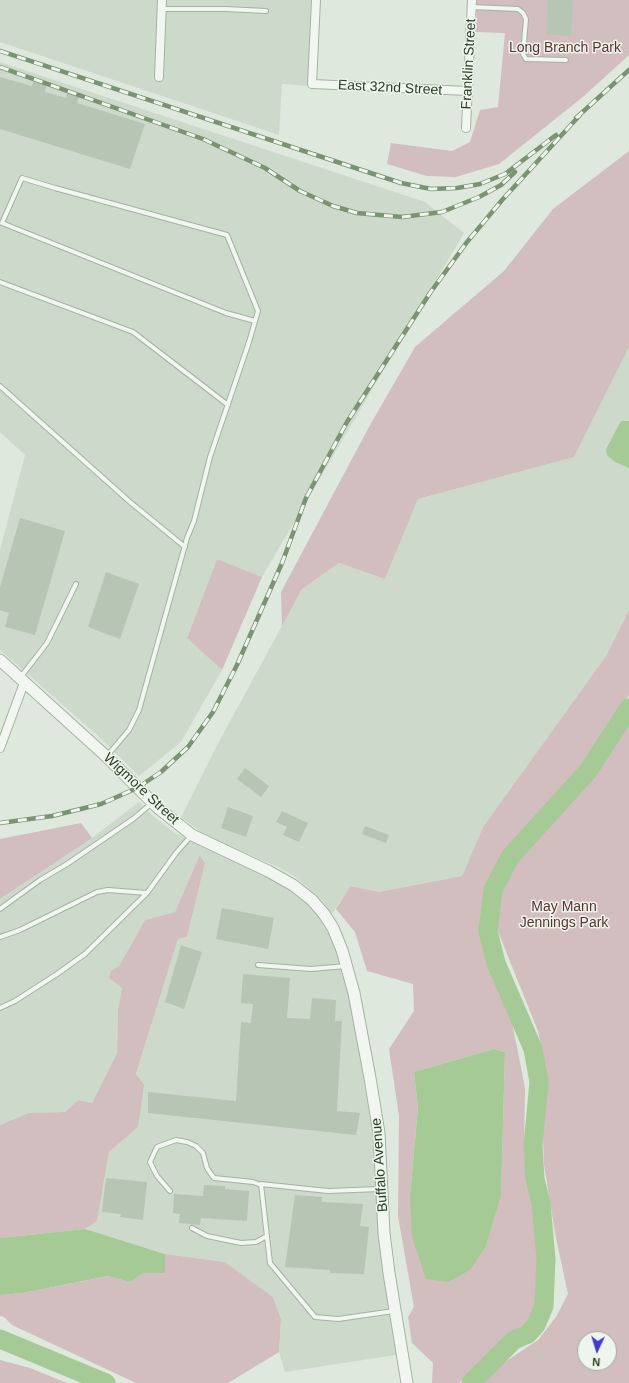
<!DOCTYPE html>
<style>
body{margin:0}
#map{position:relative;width:629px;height:1383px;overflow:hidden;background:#dfe8dd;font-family:Arial,sans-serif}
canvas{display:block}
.north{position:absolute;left:577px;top:1331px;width:40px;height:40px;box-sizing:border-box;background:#eef5ec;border:1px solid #a0ac9c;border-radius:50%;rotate:184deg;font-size:11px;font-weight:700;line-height:16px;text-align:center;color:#2a3f25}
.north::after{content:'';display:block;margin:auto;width:14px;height:18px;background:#4039d6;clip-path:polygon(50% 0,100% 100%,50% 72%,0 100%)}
</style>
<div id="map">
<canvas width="629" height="1383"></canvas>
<div class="north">N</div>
</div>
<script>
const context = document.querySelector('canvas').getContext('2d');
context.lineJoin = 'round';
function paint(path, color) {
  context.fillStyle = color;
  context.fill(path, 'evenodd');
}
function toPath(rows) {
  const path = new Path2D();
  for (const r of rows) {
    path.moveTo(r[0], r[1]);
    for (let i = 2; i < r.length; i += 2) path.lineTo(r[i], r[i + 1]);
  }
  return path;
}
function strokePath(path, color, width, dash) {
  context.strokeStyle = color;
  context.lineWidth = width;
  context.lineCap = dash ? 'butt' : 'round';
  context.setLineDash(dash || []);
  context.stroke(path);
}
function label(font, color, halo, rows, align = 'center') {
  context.font = font + ' Arial,sans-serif';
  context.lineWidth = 3;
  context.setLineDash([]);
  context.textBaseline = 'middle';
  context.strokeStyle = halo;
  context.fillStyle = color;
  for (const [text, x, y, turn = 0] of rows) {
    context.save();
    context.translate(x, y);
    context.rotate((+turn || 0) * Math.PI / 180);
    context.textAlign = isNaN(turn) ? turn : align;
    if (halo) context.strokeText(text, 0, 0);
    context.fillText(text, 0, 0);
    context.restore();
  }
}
paint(toPath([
 [0,0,312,0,308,86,282,84,279,135,0,42],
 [0,62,425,202,464,233,262,577,217,559,187,637,222,670,181,742,139,776,96,734,0,650,0,550,25,455,0,432],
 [629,347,629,610,606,656,483,827,462,876,379,892,350,886,332,914,321,899,294,876,278,867,219,842,201,832,181,817,215,749,302,589,339,563,385,579,418,499,573,457],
 [139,802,152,815,175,833,274,879,292,891,310,905,323,923,335,947,349,991,373,1135,380,1250,396,1355,285,1372,279,1352,281,1319,273,1297,225,1262,165,1254,85,1229,97,1221,109,1152,138,1127,136,1075,178,939,187,937,205,863,201,855,175,912,145,920,119,966,109,978,122,987,118,1010,117,1053,92,1103,78,1100,65,1112,29,1113,0,1125,0,899,92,838]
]), '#cddacb');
paint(toPath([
 [477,0,629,0,629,55,584,96,499,164,456,177,427,176,387,164,391,143,452,151,470,142,480,110,498,107,505,33,476,32],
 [629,151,629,347,574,457,418,499,385,579,339,563,302,589,282,626,281,592,369,427,415,347,504,271,553,209],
 [217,559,262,577,222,670,187,638],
 [629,610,629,695,583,766,505,852,485,891,480,937,512,1022,525,1088,524,1152,534,1203,538,1263,535,1310,529,1325,520,1327,490,1352,459,1383,432,1383,433,1363,412,1343,408,1317,414,1307,398,1216,399,1116,389,1049,414,1011,413,984,367,971,355,932,336,909,350,886,379,892,462,876,483,827,606,656],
 [494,1049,505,1052,501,1195,486,1246,410,1195,418,1107,414,1072],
 [629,721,629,1383,483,1383,496,1368,538,1340,556,1317,568,1294,556,1238,544,1165,542,1109,546,1069,538,1031,497,929,500,888,535,837,596,772],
 [585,1339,609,1339,609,1363,585,1363],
 [81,823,92,838,0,899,0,839],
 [200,855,205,863,187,937,178,939,136,1074,144,1085,138,1127,109,1152,97,1221,85,1229,0,1238,0,1125,29,1113,65,1112,78,1100,92,1103,117,1053,118,1010,122,988,109,978,111,971,119,966,145,920,175,912],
 [165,1254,225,1262,273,1297,281,1319,279,1352,228,1383,136,1383,12,1325,4,1317,0,1316,0,1295,23,1293,109,1276,130,1282,142,1273,165,1273],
 [0,1360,30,1368,67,1383,0,1383]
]), '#d2bdbf');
paint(toPath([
 [621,421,629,421,629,468,615,462,607,455,606,449],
 [494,1049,505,1052,501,1196,486,1246,470,1270,448,1282,426,1279,412,1237,410,1195,418,1107,414,1072],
 [85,1229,165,1254,165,1273,143,1273,130,1282,108,1276,23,1293,0,1295,0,1238]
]), '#a5ca95');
strokePath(toPath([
 [0,1339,106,1383],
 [471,1383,514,1340,528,1334,536,1325,544,1306,546,1259,541,1203,535,1179,533,1145,539,1082,533,1049,496,963,488,931,493,890,510,857,588,771,629,708]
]), '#a5ca95', 19);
paint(toPath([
 [548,0,573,0,571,36,546,34],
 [0,77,32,86,34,79,47,83,45,92,66,98,68,91,80,94,77,103,145,124,130,169,0,129],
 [20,518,65,531,35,635,5,627,9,613,0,610,0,587],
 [106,572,139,584,120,639,88,627],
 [245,768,269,786,261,797,237,779],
 [228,807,253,816,246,837,221,828],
 [282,811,308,823,299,842,283,835,287,827,276,822],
 [365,826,389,835,386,843,362,834],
 [222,908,274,918,268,949,216,939],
 [181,945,202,952,184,1009,165,1002],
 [243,974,290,978,287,1018,310,1019,312,998,336,1000,335,1021,342,1021,337,1111,360,1113,356,1135,148,1113,148,1092,236,1101,241,1022,251,1023,253,1004,241,1003],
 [106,1178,147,1182,143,1220,120,1217,121,1214,102,1212],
 [204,1185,225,1186,225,1189,249,1191,247,1221,201,1218,200,1225,179,1223,180,1214,173,1213,174,1194,203,1196],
 [295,1195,322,1197,322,1202,363,1204,360,1226,369,1227,364,1274,330,1273,330,1270,285,1267]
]), '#b7c5b4');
const service = toPath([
 [472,7,518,9,523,13,526,19,523,54,526,59,566,60],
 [162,9,226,9,266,11],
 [0,282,133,332,228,405],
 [0,386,130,502,185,547],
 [20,678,47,643,76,584],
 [107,756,129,730,139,710,187,538,194,521,210,457,249,342,258,311,227,235,55,188,22,178,2,223,226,313,255,321],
 [0,909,40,880,67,864,133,819,152,803],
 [0,937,20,930,97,892,108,890,147,893,176,853,191,836],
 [258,965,311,969,346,966],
 [0,1008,15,1001,57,974,85,954,147,893],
 [380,1189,328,1191,261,1184,270,1263,315,1317,338,1319,394,1311],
 [170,1191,157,1176,150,1162,157,1147,176,1140,187,1142,196,1146,203,1153,207,1168,211,1174,214,1178,253,1182,261,1185],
 [192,1228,207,1236,241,1243,256,1242,267,1236]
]);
const minor = toPath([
 [316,0,312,84,468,91],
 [159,77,162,0],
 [466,128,472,0],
 [0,748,24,683]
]);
const tertiary = toPath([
 [0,660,107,757,158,808,192,835,268,871,293,885,312,900,324,914,333,928,342,950,354,993,370,1078,379,1133,384,1233,389,1273,407,1383]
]);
strokePath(service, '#a5b2a2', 6);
strokePath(minor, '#a5b2a2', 10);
strokePath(tertiary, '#a5b2a2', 13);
strokePath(service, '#f1f6f0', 4);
strokePath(minor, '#f1f6f0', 8);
strokePath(tertiary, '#f1f6f0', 11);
const rail = toPath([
 [0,51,401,183,431,189,457,188,480,184,505,174,556,135],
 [0,67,203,139,265,168,300,191,333,206,357,213,402,217,442,212,479,197,501,185,515,172],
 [576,118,629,70],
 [0,823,52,816,101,804,137,788,161,772,188,747,213,712,237,665,282,563,306,498,347,422,430,293,467,242,503,199,580,115]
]);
strokePath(rail, '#7b9275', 4.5);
strokePath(rail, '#eef5ec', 3, [9]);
label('14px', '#5c3232', '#eef5ec', [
 ["Long Branch Park",565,48],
 ["May Mann",564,907],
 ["Jennings Park",564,923]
]);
label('14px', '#2a3f25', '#eef5ec', [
 ["Franklin Street",469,64,-87],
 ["East 32nd Street",390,88,3],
 ["Wigmore Street",141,789,43],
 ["Buffalo Avenue",380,1165,-94]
]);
</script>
